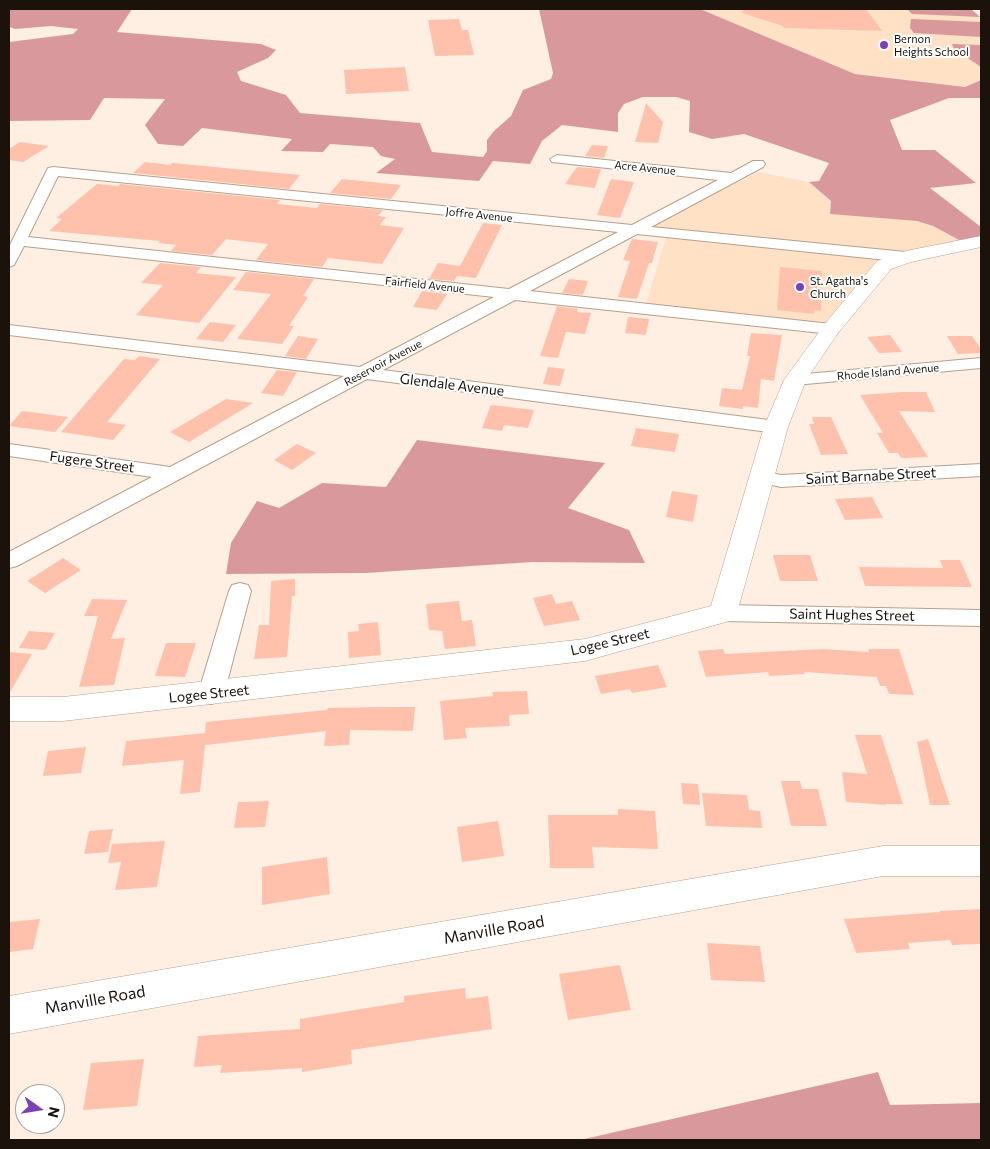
<!DOCTYPE html>
<style>
body{margin:0}
#map{position:relative;width:990px;height:1149px;overflow:hidden;background:#feefe2;font-family:Commissioner,sans-serif}
canvas{display:block}
.frame{position:absolute;inset:0;border:10px solid #1a120b;pointer-events:none}
.north{position:absolute;left:15px;top:1084px;width:50px;height:50px;box-sizing:border-box;background:#fff;border:1px solid #a3a09d;border-radius:50%;rotate:103deg;font-size:14px;font-weight:700;line-height:20px;text-align:center;color:#1a120b}
.north::after{content:'';display:block;margin:auto;width:18px;height:22px;background:#7c40b6;clip-path:polygon(50% 0,100% 100%,50% 72%,0 100%)}
</style>
<div id="map">
<canvas width="990" height="1149"></canvas>
<div class="frame"></div>
<div class="north">N</div>
</div>
<script>
const context = document.querySelector('canvas').getContext('2d');
context.lineJoin = 'round';
function paint(path, color) {
  context.fillStyle = color;
  context.fill(path, 'evenodd');
}
function toPath(rows) {
  const path = new Path2D();
  for (const r of rows) {
    path.moveTo(r[0], r[1]);
    for (let i = 2; i < r.length; i += 2) path.lineTo(r[i], r[i + 1]);
  }
  return path;
}
function strokePath(path, color, width, dash) {
  context.strokeStyle = color;
  context.lineWidth = width;
  context.lineCap = dash ? 'butt' : 'round';
  context.setLineDash(dash || []);
  context.stroke(path);
}
function label(font, color, halo, rows, align = 'center') {
  context.font = font + ' Commissioner,sans-serif';
  context.lineWidth = 4;
  context.setLineDash([]);
  context.textBaseline = 'middle';
  context.strokeStyle = halo;
  context.fillStyle = color;
  for (const [text, x, y, turn = 0] of rows) {
    context.save();
    context.translate(x, y);
    context.rotate((+turn || 0) * Math.PI / 180);
    context.textAlign = isNaN(turn) ? turn : align;
    if (halo) context.strokeText(text, 0, 0);
    context.fillText(text, 0, 0);
    context.restore();
  }
}
paint(toPath([
 [700,9,971,9,981,17,981,80,965,87,855,74],
 [758,172,809,182,831,201,830,214,917,221,933,226,961,241,885,259,825,331,645,308,666,237,634,234]
]), '#ffe1c6');
paint(toPath([
 [9,9,132,9,117,32,261,44,276,50,268,58,237,72,241,81,286,95,300,113,420,123,432,152,483,157,487,151,487,140,494,131,511,116,523,90,551,79,553,73,539,9,700,9,855,74,965,87,981,80,981,98,949,98,890,120,902,150,935,150,976,183,930,188,981,227,981,238,961,241,933,226,917,221,830,214,831,201,809,182,819,181,829,163,744,134,712,139,689,132,690,101,676,97,643,97,624,104,618,113,618,132,562,125,542,141,530,164,493,161,479,181,376,173,395,159,381,156,373,147,330,144,323,152,281,151,292,139,202,128,183,146,158,144,145,125,165,99,104,98,90,120,9,121,9,42,73,34,78,29,51,26,15,29,9,27],
 [907,9,971,9,980,17,912,14],
 [911,19,981,22,981,37,914,33,910,28],
 [952,44,981,45,981,67,954,49],
 [417,440,605,463,568,508,629,530,645,563,532,562,366,573,226,574,231,543,257,501,279,508,322,483,386,487],
 [878,1072,890,1105,981,1103,981,1140,580,1140]
]), '#d9999c');
paint(toPath([
 [743,9,866,9,882,31,784,28,783,26,742,13],
 [459,19,462,30,468,30,474,55,435,56,428,20],
 [405,67,409,91,346,94,344,70],
 [646,103,663,122,658,143,635,142],
 [20,142,49,146,23,162,9,160,9,149],
 [592,145,608,146,604,158,585,156],
 [145,162,170,165,172,163,300,175,289,189,133,173],
 [577,167,601,169,595,188,565,184],
 [342,179,401,185,391,199,330,193],
 [611,179,634,182,620,218,597,215],
 [97,184,118,186,120,184,280,200,277,204,317,208,320,204,383,210,378,216,386,217,380,225,404,228,382,264,328,258,322,267,256,260,268,244,226,239,212,255,171,251,176,245,158,243,160,241,49,231,62,219,56,218],
 [483,223,502,225,476,278,457,276,454,281,429,279,438,263,460,266],
 [632,239,658,242,652,263,649,263,637,299,618,297,630,261,623,260],
 [160,263,201,267,196,273,236,277,199,323,136,315,163,285,141,283],
 [780,267,822,271,821,311,814,310,814,314,777,310],
 [246,272,314,279,303,296,308,297,289,326,294,326,282,344,237,339,271,294,233,290],
 [569,279,588,281,583,295,562,293],
 [422,291,447,294,437,310,413,307],
 [557,306,578,309,577,312,591,313,585,334,566,332,558,358,540,356],
 [628,317,649,319,646,335,625,333],
 [210,322,236,325,223,342,196,339],
 [751,333,782,335,774,381,761,379,758,408,743,406,743,409,719,406,722,388,742,390,750,356,747,356],
 [890,335,902,352,879,353,867,337],
 [298,336,318,339,306,359,285,356],
 [947,336,972,336,981,349,981,353,958,354],
 [139,356,160,359,107,422,126,425,113,440,61,432,124,359,135,360],
 [548,367,565,369,560,386,543,384],
 [277,370,297,372,283,396,261,393],
 [902,392,926,392,935,412,899,411,928,457,901,458,898,453,889,453,877,433,883,433,860,395],
 [226,399,253,403,189,442,170,432],
 [491,405,534,410,528,428,504,425,502,431,482,428],
 [22,411,68,417,55,432,9,426],
 [812,417,831,417,848,454,821,455,809,424,814,424],
 [636,428,679,434,675,452,631,446],
 [297,444,316,453,292,470,274,460],
 [672,491,698,495,693,522,666,517],
 [872,497,883,518,845,520,835,499],
 [773,555,810,555,818,581,780,581],
 [63,558,81,570,45,593,27,581],
 [940,560,960,560,972,587,865,586,859,567,943,568],
 [295,579,295,596,292,596,287,657,254,659,259,625,269,625,271,581],
 [552,594,556,604,572,601,580,620,544,626,533,598],
 [92,599,127,600,111,639,125,638,114,685,79,687,98,616,84,616],
 [459,601,462,621,472,620,476,646,445,649,442,631,429,630,426,604],
 [378,622,381,655,349,658,348,632,359,631,358,624],
 [29,631,55,633,45,650,19,648],
 [166,643,196,643,185,677,155,676],
 [723,649,725,654,823,649,869,652,868,649,899,649,914,695,889,694,886,686,880,686,877,677,804,672,805,674,769,676,768,672,706,677,698,651],
 [9,652,32,654,9,694],
 [658,665,667,687,632,693,630,689,601,694,595,676],
 [527,691,529,714,509,715,510,726,465,728,467,738,444,740,440,701,493,696,492,692],
 [377,707,415,707,413,731,350,730,349,745,324,746,326,731,205,745,200,792,180,794,184,760,122,766,126,741,205,733,206,722,327,710,328,708],
 [855,735,881,735,903,804,886,804,886,805,846,802,842,772,867,774],
 [928,739,950,805,930,805,917,742],
 [86,747,81,773,43,776,48,751],
 [781,781,800,781,802,789,818,789,827,826,791,826],
 [681,783,698,784,700,805,683,804],
 [702,793,747,795,749,810,760,811,762,828,706,826],
 [269,801,265,827,234,828,238,802],
 [618,809,655,811,658,849,592,847,594,868,550,868,548,815,618,815],
 [498,821,504,856,462,862,457,827],
 [113,829,108,852,84,854,89,831],
 [165,841,157,887,115,890,121,862,108,863,112,844],
 [327,857,330,894,262,905,262,867],
 [981,909,981,944,952,945,950,940,908,943,910,949,856,953,844,919,940,912,940,911],
 [40,919,33,949,9,952,9,922],
 [707,943,760,946,765,982,711,980],
 [620,965,631,1010,568,1020,559,974],
 [465,988,466,999,488,996,492,1029,351,1050,352,1064,302,1072,302,1068,220,1073,222,1065,194,1067,198,1036,300,1029,300,1019,404,1002,404,996],
 [144,1059,137,1106,83,1110,91,1063]
]), '#ffc1ab');
const street = toPath([
 [557,155,731,173,753,161,763,161,765,164,763,167,651,227,906,252,911,254,914,257,911,260,906,262,637,234,530,291,831,324,837,325,840,329,837,333,831,334,515,300,383,370,776,421,783,423,786,427,783,431,776,433,367,379,17,566,9,568,9,552,152,477,9,456,9,444,170,467,344,376,9,335,9,325,360,367,494,297,24,246,14,265,9,267,9,247,48,168,53,167,632,225,718,180,552,162,550,159,557,155],
 [58,176,618,232,509,289,28,237,58,176],
 [981,358,981,368,795,385,789,384,786,380,789,376,795,375,981,358],
 [981,464,981,476,781,487,754,481,751,477,754,473,761,471,781,475,981,464],
 [240,583,248,585,251,591,224,694,220,701,211,704,202,701,198,694,229,591,232,585,240,583],
 [723,605,981,610,981,626,723,621,715,619,711,613,715,607,723,605]
]);
const secondary = toPath([
 [981,236,981,247,911,262,891,269,838,333,806,380,788,427,737,613,733,620,585,661,63,721,9,721,9,697,63,697,585,639,711,606,764,427,784,380,824,325,877,261,906,251,981,236],
 [883,846,981,846,981,876,883,876,9,1034,9,996,883,846]
]);
strokePath(street, '#b6a08c', 2);
strokePath(secondary, '#b6a08c', 1);
paint(street, '#fff');
paint(secondary, '#fff');
for (const [x, y, r, color] of [
 [884,45,5,"#7c40b6"],
 [800,287,5,"#7c40b6"]
]) {
  const dot = new Path2D();
  dot.arc(x, y, r, 0, 2 * Math.PI);
  context.fillStyle = color;
  context.fill(dot);
  strokePath(dot, '#fff', 2);
}
label('11px', '#1a120b', '#fff', [
 ["Bernon",894,39],
 ["Heights School",894,52],
 ["St. Agatha's",810,281],
 ["Church",810,294]
], 'left');
label('11px', '#1a120b', '#fff', [
 ["Acre Avenue",645,168,6],
 ["Joffre Avenue",479,215,6],
 ["Fairfield Avenue",425,285,6],
 ["Reservoir Avenue",383,363,-28],
 ["Rhode Island Avenue",888,372,-5]
]);
label('14px', '#1a120b', '#fff', [
 ["Glendale Avenue",452,385,7],
 ["Fugere Street",92,462,8],
 ["Saint Barnabe Street",871,476,-3],
 ["Saint Hughes Street",852,615,1],
 ["Logee Street",610,642,-13],
 ["Logee Street",209,694,-6]
]);
label('16px', '#1a120b', '#fff', [
 ["Manville Road",494,930,-10],
 ["Manville Road",95,1000,-10]
]);
</script>
